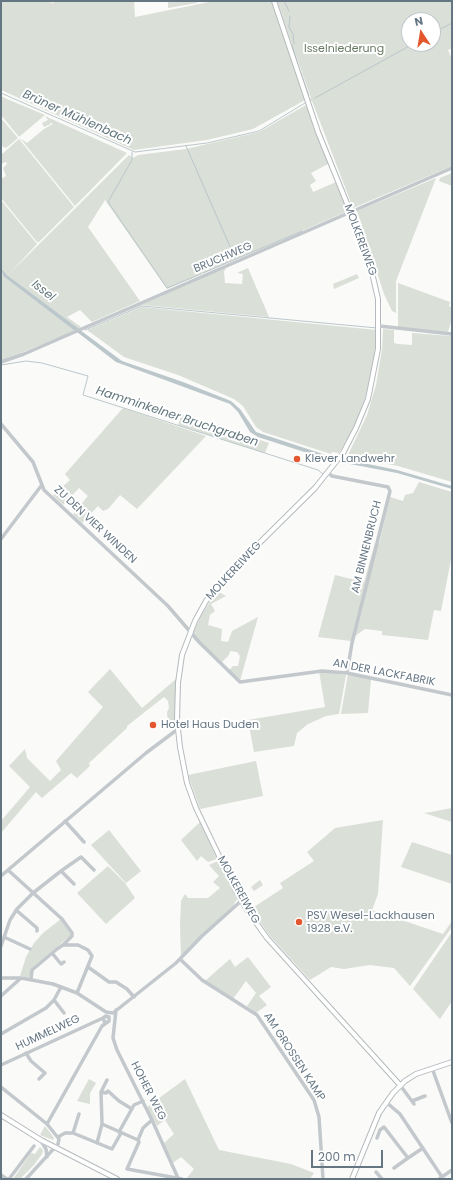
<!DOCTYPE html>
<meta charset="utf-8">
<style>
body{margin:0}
#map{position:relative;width:453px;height:1180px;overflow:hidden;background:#fafaf8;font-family:Poppins,sans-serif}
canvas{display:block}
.frame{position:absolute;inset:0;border:2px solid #657683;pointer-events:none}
.north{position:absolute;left:401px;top:12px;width:40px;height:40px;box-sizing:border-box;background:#fff;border:1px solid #c1c8cd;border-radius:50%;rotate:348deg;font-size:11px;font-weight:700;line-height:16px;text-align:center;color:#657683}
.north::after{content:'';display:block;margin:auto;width:14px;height:18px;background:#e4572e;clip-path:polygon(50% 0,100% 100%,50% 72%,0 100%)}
.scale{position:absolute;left:311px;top:1150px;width:72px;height:18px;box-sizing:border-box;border:2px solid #657683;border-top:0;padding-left:5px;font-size:12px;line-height:14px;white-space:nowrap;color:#657683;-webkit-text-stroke:3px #fff;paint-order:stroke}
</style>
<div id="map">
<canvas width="453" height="1180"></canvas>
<div class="frame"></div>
<div class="north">N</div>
<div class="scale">200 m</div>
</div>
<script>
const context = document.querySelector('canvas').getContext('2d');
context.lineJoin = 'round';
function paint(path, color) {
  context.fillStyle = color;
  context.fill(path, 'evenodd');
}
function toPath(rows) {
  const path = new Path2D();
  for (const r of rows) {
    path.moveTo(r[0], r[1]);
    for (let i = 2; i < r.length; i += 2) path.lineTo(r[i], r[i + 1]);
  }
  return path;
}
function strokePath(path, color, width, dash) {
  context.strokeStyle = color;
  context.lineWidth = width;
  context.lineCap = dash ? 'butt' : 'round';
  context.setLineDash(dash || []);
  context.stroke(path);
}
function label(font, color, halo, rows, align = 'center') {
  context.font = font + ' Poppins,sans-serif';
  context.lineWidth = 4;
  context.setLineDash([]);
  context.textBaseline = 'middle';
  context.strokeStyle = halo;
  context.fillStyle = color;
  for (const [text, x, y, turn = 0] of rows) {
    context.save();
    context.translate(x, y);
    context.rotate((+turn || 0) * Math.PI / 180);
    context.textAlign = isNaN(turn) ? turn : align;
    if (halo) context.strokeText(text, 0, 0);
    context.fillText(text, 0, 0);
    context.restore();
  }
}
paint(toPath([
 [1,1,44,1,54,3,54,1,134,1,135,17,214,1,273,1,305,100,253,129,207,140,134,150,1,90],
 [168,1,197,1,197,3,168,8],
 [277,1,452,1,452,48,448,50,452,60,452,166,353,208,312,101,309,102,308,99,311,98,282,16,283,15,282,15],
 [409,20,433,20,433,44,409,44],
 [1,96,7,99,45,115,19,137,1,115],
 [306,105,328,164,311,173,316,181,310,185,313,192,336,182,348,211,167,289,105,200,88,227,140,301,92,322,80,310,67,317,81,327,78,329,7,275,1,268,1,200,37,244,10,273,129,155,133,158,138,155,186,149,259,132],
 [45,116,127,153,75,206,20,138,27,143,44,129,53,124,50,122,51,124,44,127,42,123,48,120],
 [1,118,18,138,6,148,1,146],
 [19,139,74,207,39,242,37,242,1,198,1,179,6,176,3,168,7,164,6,162,1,164,1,155],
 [452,173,452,186,439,181,440,178],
 [436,178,396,281,396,313,392,311,384,294,357,211],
 [224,268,226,269,224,271,225,283,242,284,243,274,237,273,248,268,269,317,143,305,109,319],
 [1,274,3,276,75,331,1,361],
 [357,274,359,278,334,289,333,284],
 [398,283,450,302,449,306,452,308,452,318,448,332,398,327],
 [142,307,377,330,373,366,365,398,354,427,339,453,332,452,331,454,263,432,256,427,243,406,234,399,178,375,124,357,87,330],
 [383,329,394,330,394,343,398,344,412,345,412,333,452,336,452,482,398,466,350,457,348,455,367,415,376,385,382,349],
 [123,408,206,436,137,509,120,495,108,509,103,511,98,506,82,523,73,514,88,496,79,488,63,505,53,495,70,480,65,474],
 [182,414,269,443,265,453,178,425],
 [419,482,452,492,452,554,441,611,434,610,428,640,382,635,382,631,365,629,355,636,366,595,351,641,318,637,335,575,364,582,375,543,379,544,390,497,403,501,405,495,413,493],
 [217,591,226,596,211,604,215,611,210,615,208,625,222,629,221,641,228,642,232,631,258,617,240,681,229,670,233,666,238,666,240,656,237,652,230,651,229,655,222,662,200,642,193,633,202,614],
 [110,669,142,708,176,679,174,726,170,727,168,723,167,712,169,708,168,701,164,697,127,726,127,728,89,763,90,766,77,778,71,773,42,798,36,792,1,833,1,821,30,787,9,766,25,749,27,758,50,781,61,770,56,761,103,707,88,692],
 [319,671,346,675,339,714,326,716,308,724,297,733,294,746,254,752,248,720,325,707],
 [348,674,371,679,368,713,341,714],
 [256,761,263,796,200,809,188,775],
 [452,808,452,822,424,813,431,812],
 [383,820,378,894,372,910,443,934,452,921,452,927,410,986,394,968,370,965,344,969,331,967,310,980,269,935,251,909,283,888,280,883,314,861,307,852,335,828],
 [200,822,217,859,208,862,201,856,197,861,181,840],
 [109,830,141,871,126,883,91,845],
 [412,842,452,855,452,884,401,867],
 [218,861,237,899,233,906,181,957,180,926,181,901,185,894,188,898,208,898,220,888,213,882,219,876,209,865],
 [108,866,125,883,135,898,106,924,77,893],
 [260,880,263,885,254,891,251,887],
 [61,919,71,935,32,968,29,978,20,976,26,957,34,943,43,933],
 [452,932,452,1001,440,1019,413,989],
 [248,957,271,987,259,996,267,1005,256,1013,247,1006,256,993,246,981,233,999,205,981,230,959,235,967],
 [89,1079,96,1083,90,1093,90,1104,77,1101],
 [185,1079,219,1150,291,1164,314,1173,310,1179,186,1179,194,1169,181,1157,173,1163,164,1143,174,1134,165,1120,157,1126,147,1107],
 [45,1126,54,1138,53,1140,40,1135],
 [40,1147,43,1150,42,1154,34,1165,20,1179,13,1179,31,1153,35,1154]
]), '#dadfd7');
paint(toPath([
 [1,268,7,275,79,329,75,331,3,276],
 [80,330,122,361,183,382,231,401,240,409,256,432,329,456,397,470,452,486,452,489,397,473,329,460,258,437,250,432,238,412,230,404,116,362,77,332]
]), '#bbc7cb');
strokePath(toPath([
 [284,1,289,11],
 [290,16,289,27,293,34,294,44],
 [433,33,452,23],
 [292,45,300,71],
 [301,73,309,96],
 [1,93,135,152,207,143,259,131,305,103],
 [315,98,413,44],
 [186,146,235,258],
 [132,152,132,160,108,202,167,288,201,274],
 [203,273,302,231],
 [85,330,142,306,377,328],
 [1,365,26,361,42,363,88,376,83,395,318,470,323,474]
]), '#bbc7cb', 1);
const major = toPath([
 [274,1,318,132,368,255,378,299,378,349,368,399,356,428,343,453,315,488,220,582,206,601,195,621,182,655,178,683,177,720,180,747,187,783,196,808,235,889,247,910,267,938,400,1085],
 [1,1115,41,1140,117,1179],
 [352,1179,379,1113,393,1093,405,1081,416,1074,452,1062]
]);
strokePath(major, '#b5babe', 6);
strokePath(toPath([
 [379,326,452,334],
 [1,362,24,354,452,168],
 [1,424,33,462,44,490,168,606,199,642,240,682,322,671,347,673,452,695],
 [328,473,332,476,388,487,390,491,352,643,347,673],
 [1,539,41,486],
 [65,821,84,842],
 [8,870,62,919,72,933,72,936,63,945],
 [1,876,146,753,178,729],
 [74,884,61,871,81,857,94,870],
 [16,910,37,928,37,931],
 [4,937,30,949],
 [1,946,10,920,17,909,33,893,61,871],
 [52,953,61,964,64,962],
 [180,959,202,980,257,1015,314,1100,319,1117,323,1179],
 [88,967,109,982,116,982,127,989,134,997],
 [1,978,21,978,53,984,77,993,106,1012,113,1013,176,963,202,936,241,901],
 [31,979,32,970,57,949,63,945,78,945,88,950,92,956,77,993],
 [1,996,21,978],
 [54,1000,64,1013],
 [116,1010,113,1038,117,1050,152,1120,178,1178],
 [1,1034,46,1008,54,1000,61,987],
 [26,1053,31,1061,45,1073,39,1079],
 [1,1065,103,1018],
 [432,1068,452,1123],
 [400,1085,414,1104],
 [1,1087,47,1124,59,1139,58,1144,26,1179],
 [101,1092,107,1080],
 [412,1101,425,1096],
 [386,1102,400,1114,442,1177],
 [47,1124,102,1026,109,1021,109,1017,106,1016,103,1018,105,1023],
 [102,1124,101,1092,106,1093,108,1091,119,1101,132,1109],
 [119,1132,134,1105,143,1101],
 [73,1133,79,1114],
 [58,1137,65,1133,73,1133,112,1149,121,1133],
 [377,1138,380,1130,384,1127,408,1158,423,1148],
 [138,1140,143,1128,152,1120],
 [41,1141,46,1149,47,1157],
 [97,1143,102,1124,138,1140,139,1142,127,1169,182,1179],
 [394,1168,408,1158],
 [376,1172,382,1179],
 [1,1175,7,1179],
 [9,1179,34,1146],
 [439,1179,452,1170]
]), '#c3c8cc', 3.5);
strokePath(major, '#fff', 4);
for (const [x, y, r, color] of [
 [297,459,4,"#e4572e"],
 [153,725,4,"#e4572e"],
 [299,922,4,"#e4572e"]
]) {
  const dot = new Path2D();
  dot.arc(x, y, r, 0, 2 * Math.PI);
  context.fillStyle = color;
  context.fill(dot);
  strokePath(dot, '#fff', 1.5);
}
label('11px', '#687a64', '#fff', [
 ["Isselniederung",344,49]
]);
label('11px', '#657683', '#fff', [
 ["MOLKEREIWEG",360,240,70],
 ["BRUCHWEG",223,258,-23],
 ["ZU DEN VIER WINDEN",95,525,43],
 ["AM BINNENBRUCH",367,547,-76],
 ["MOLKEREIWEG",234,571,-47],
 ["AN DER LACKFABRIK",384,673,11],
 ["MOLKEREIWEG",238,890,61],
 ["HUMMELWEG",48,1033,-25],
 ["AM GROSSEN KAMP",294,1057,57],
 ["HOHER WEG",148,1091,63]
]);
label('11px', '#657683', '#fff', [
 ["Klever Landwehr",305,459],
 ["Hotel Haus Duden",161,725],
 ["PSV Wesel-Lackhausen",307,916],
 ["1928 e.V.",307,929]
], 'left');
label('italic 12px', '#60757c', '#fff', [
 ["Brüner Mühlenbach",77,118,24],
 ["Issel",43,291,38],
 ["Hamminkelner Bruchgraben",177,417,18]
]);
</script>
